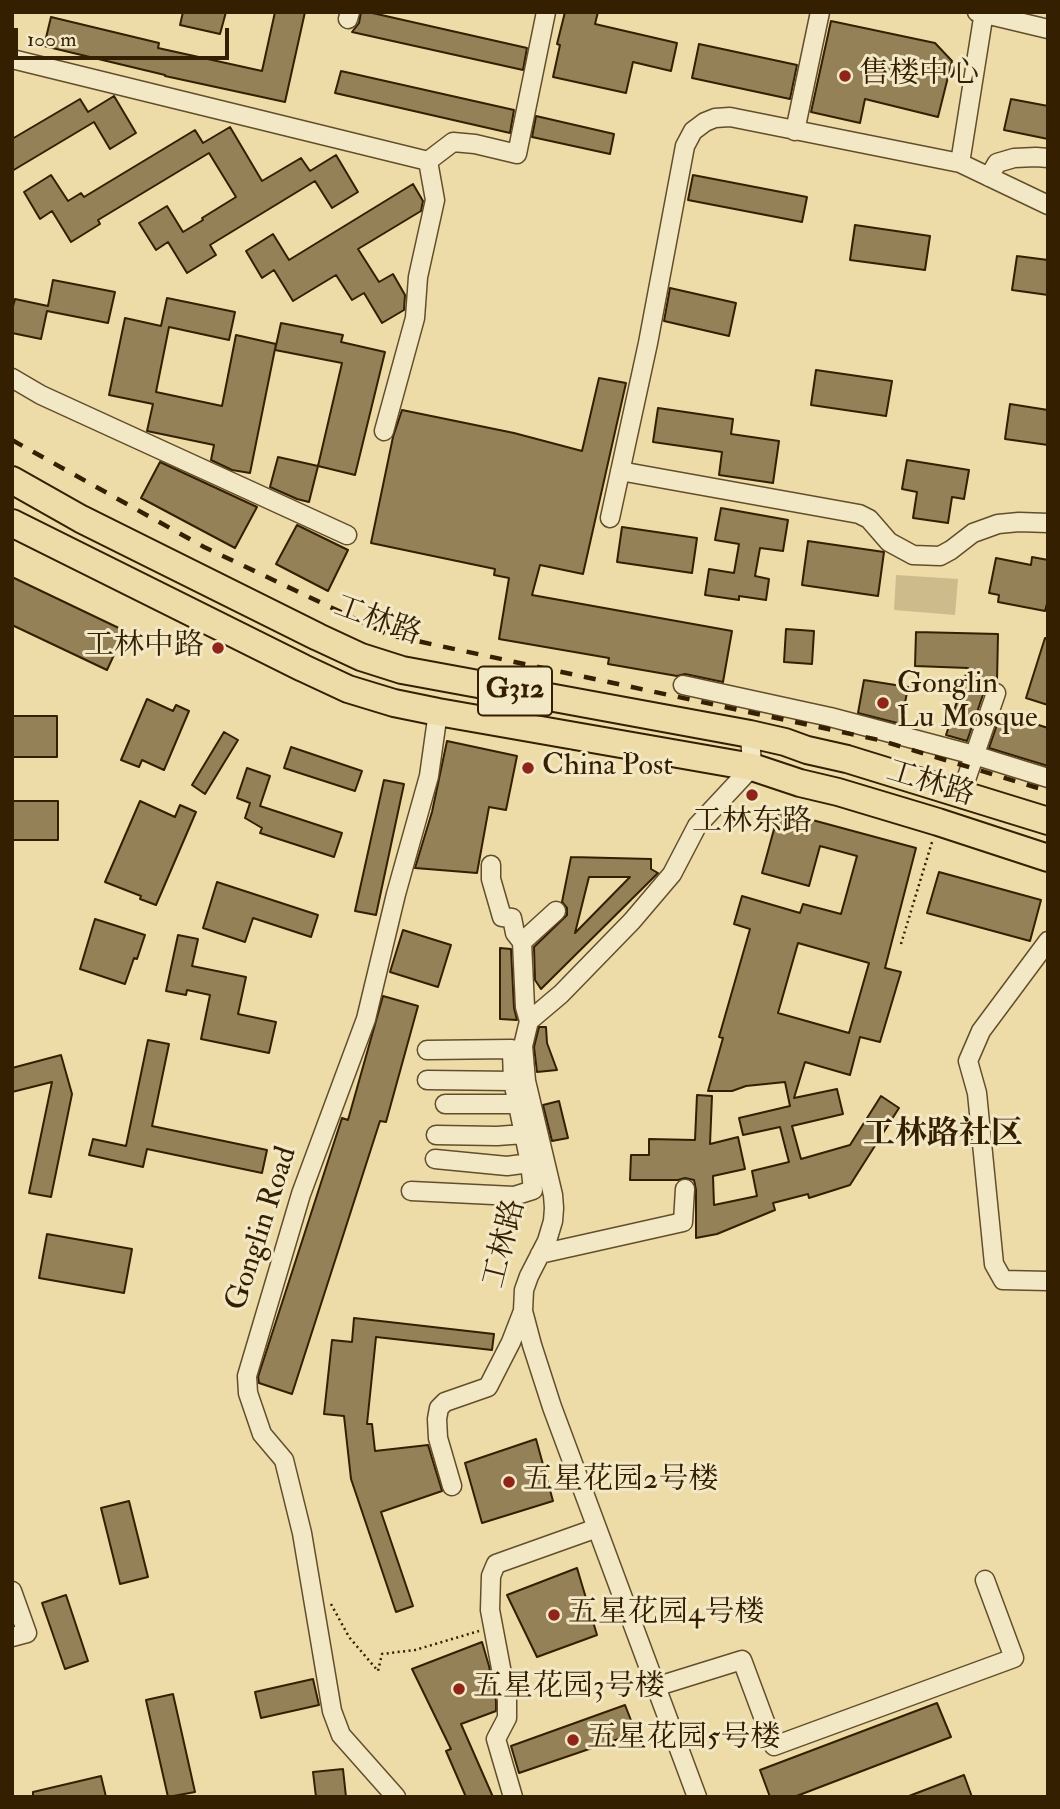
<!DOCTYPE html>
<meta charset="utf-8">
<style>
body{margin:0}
#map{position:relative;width:1060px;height:1809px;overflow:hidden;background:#eddba8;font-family:"IM FELL Double Pica",serif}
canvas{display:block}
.frame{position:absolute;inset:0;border:14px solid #341f01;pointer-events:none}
.scale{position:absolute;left:14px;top:28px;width:215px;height:32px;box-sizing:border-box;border:4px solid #341f01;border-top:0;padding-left:9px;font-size:21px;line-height:24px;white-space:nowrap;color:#341f01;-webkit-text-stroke:5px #f3e8c6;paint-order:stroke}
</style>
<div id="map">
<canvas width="1060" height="1809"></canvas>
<div class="frame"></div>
<div class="scale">100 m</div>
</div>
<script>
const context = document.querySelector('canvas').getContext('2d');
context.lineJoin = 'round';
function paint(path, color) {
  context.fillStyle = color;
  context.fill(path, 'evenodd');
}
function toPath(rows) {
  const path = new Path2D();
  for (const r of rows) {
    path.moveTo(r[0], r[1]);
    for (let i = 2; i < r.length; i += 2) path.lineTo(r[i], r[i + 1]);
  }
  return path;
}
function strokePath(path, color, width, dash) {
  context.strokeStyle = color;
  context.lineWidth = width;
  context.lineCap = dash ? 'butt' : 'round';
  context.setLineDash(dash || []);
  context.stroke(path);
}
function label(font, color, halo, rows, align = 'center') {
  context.font = font + ' "IM FELL Double Pica","Noto Serif SC",serif';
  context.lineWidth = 6;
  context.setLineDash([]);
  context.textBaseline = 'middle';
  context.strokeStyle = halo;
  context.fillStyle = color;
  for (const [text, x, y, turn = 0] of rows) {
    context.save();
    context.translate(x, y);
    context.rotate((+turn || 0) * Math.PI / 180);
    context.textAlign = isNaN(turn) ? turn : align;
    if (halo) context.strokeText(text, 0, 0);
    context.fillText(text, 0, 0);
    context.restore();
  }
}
paint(toPath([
 [896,575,958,579,955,615,894,610]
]), '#cebb8c');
const building = toPath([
 [183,12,226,12,220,34,180,25,183,12],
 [275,12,305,12,285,102,165,76,165,75,44,46,51,17,159,43,158,48,262,71,275,12],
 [361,12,368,12,527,48,523,70,352,32,359,23,361,12],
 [565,12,598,12,595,24,677,43,671,71,633,62,626,93,553,77,560,45,557,44,565,12],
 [831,21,935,43,952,61,938,117,865,99,860,123,811,112,831,21],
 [699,44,797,65,790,99,692,78,699,44],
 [341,71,514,110,510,133,335,93,341,71],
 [114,96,136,133,110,149,94,122,12,171,12,139,80,99,88,112,114,96],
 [1011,99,1048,106,1048,139,1004,130,1011,99],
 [536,116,614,134,610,154,532,137,536,116],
 [230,127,262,181,301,158,310,171,336,155,358,192,332,208,315,181,210,245,216,255,187,273,168,242,156,250,139,223,167,206,183,232,203,220,202,218,236,197,209,153,98,220,100,224,71,242,52,211,40,219,24,192,51,175,68,201,81,193,84,197,195,130,203,143,230,127],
 [693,175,807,197,802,222,688,200,693,175],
 [413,184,423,201,421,211,358,249,379,282,393,274,405,295,404,310,382,323,364,293,352,300,336,275,293,301,274,270,262,278,246,251,273,234,289,260,413,184],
 [855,225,930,236,925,270,850,260,855,225],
 [1017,256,1048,260,1048,295,1012,290,1017,256],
 [53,280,115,292,108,323,47,311,41,339,12,333,12,310,15,299,48,306,53,280],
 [670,288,736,303,729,336,664,321,670,288],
 [167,298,235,312,229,340,169,327,156,392,222,406,236,335,276,344,250,473,232,470,211,460,214,445,147,431,153,404,109,395,125,318,161,326,167,298],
 [281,323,343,335,341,342,385,352,355,475,318,466,342,363,275,350,281,323],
 [816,370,892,381,886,416,811,405,816,370],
 [599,378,626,383,583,574,540,565,532,595,732,631,723,682,685,674,677,676,608,664,609,658,499,639,509,578,494,575,495,569,371,543,393,437,402,410,514,433,582,451,599,378],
 [1010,404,1048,410,1048,445,1005,439,1010,404],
 [658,408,733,419,731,434,779,441,773,483,719,475,722,452,653,442,658,408],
 [278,457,318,466,309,502,297,499,270,487,278,457],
 [907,460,969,470,964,499,952,497,948,523,913,518,917,492,902,489,907,460],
 [160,462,257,507,235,548,141,498,160,462],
 [721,508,788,520,783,551,760,548,755,576,769,579,766,600,739,596,739,600,705,595,709,569,734,573,739,544,715,540,721,508],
 [297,525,348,550,328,591,276,564,297,525],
 [622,527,697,538,692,573,617,562,622,527],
 [808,541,884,552,878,596,802,585,808,541],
 [1032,557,1048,560,1048,600,1045,611,998,602,999,595,989,593,996,558,1031,565,1032,557],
 [12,577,125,631,107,670,12,625,12,577],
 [786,629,814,631,812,664,784,662,786,629],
 [916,632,998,634,997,682,989,684,985,689,967,741,946,735,968,668,915,666,916,632],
 [1045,638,1048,639,1048,705,1026,698,1045,638],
 [864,680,908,687,901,724,858,713,864,680],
 [147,699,173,711,176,705,189,711,164,770,142,760,139,767,121,760,147,699],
 [1001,713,1048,728,1048,766,989,748,1001,713],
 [12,716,57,716,57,757,12,757,12,716],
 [224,732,238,740,205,794,192,785,224,732],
 [447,741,517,756,506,810,489,807,477,873,415,868,432,812,447,741],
 [291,747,362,771,355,791,284,768,291,747],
 [247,768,270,776,260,806,342,833,334,857,260,833,262,828,245,818,250,803,237,798,247,768],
 [384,780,404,784,376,915,355,911,384,780],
 [12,801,58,801,58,840,12,840,12,801],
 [140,801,175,817,180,805,196,812,156,905,140,899,141,896,105,882,140,801],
 [779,811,916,848,885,968,901,972,880,1042,860,1037,850,1075,805,1062,794,1098,837,1089,843,1114,792,1126,801,1159,850,1145,881,1096,899,1108,850,1185,809,1198,808,1194,773,1203,775,1210,717,1234,696,1238,696,1190,694,1180,685,1178,678,1180,630,1180,631,1155,649,1155,649,1139,695,1140,697,1095,712,1096,710,1144,738,1137,745,1169,713,1176,714,1205,757,1196,752,1171,789,1162,780,1127,743,1135,739,1118,790,1106,785,1082,746,1086,732,1091,708,1091,723,1038,719,1037,750,929,734,924,742,896,800,913,803,904,841,914,857,856,820,846,809,886,762,873,779,811],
 [798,943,869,963,849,1033,778,1013,798,943],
 [571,857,651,859,651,869,658,873,541,989,535,980,534,947,567,915,567,908,562,902,571,857],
 [589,877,630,877,575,933,589,877],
 [939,872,1041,900,1030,941,927,913,939,872],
 [217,882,318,915,311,937,253,918,245,942,203,928,217,882],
 [95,919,145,935,137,959,134,958,125,984,80,969,95,919],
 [403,930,451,945,438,987,390,972,403,930],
 [178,935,198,939,192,966,246,977,238,1014,276,1022,269,1053,201,1039,210,995,187,990,186,995,166,991,178,935],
 [500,948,511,949,514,1008,517,1020,500,1019,500,948],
 [383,996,418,1006,386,1122,380,1121,292,1394,259,1383,258,1377,342,1118,348,1120,383,996],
 [539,1027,546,1027,547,1043,557,1070,537,1072,534,1047,539,1027],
 [148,1040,169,1044,152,1126,267,1150,262,1173,147,1149,143,1167,89,1155,93,1139,126,1146,148,1040],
 [61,1055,72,1094,51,1197,29,1193,52,1082,12,1092,12,1068,61,1055],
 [559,1101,568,1138,552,1141,543,1105,559,1101],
 [47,1234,132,1249,124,1293,39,1278,47,1234],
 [354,1318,494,1334,492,1350,376,1337,367,1424,372,1424,375,1451,428,1445,442,1491,381,1512,413,1606,396,1612,351,1479,344,1416,324,1414,332,1340,352,1342,354,1318],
 [536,1439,553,1501,482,1523,465,1463,536,1439],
 [129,1501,148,1577,120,1584,101,1508,129,1501],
 [577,1568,597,1635,537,1657,507,1595,577,1568],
 [66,1595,88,1661,65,1669,42,1603,66,1595],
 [482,1642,489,1666,496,1701,496,1711,461,1724,493,1797,466,1797,446,1751,451,1749,412,1669,482,1642],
 [313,1679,319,1705,261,1718,255,1692,313,1679],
 [173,1694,195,1792,168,1797,146,1700,173,1694],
 [937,1703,951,1737,794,1797,770,1797,760,1770,937,1703],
 [625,1705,636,1733,519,1773,511,1746,625,1705],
 [343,1769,346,1797,316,1797,313,1772,343,1769],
 [964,1775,972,1797,909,1797,909,1796,964,1775],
 [101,1776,106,1797,33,1797,33,1792,101,1776]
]);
paint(building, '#948158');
strokePath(building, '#341f01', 2);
const minor = toPath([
 [977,12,1048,29],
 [348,19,350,12],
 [12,59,428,161,435,200,418,277,415,318,384,431],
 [795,131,820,12],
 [428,161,453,142,475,144,517,154,546,12],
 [960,163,984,12],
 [989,177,997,163,1014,158,1036,157,1048,158],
 [12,378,41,395,347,535],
 [620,471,859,514,869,519,889,542,913,555,940,556,951,550,973,533,998,524,1019,522,1048,523],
 [610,518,648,343,685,146,693,131,705,122,715,118,730,117,960,163,1048,205],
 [683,685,830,717,974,755,1048,778],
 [961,794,996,693],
 [491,865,491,879,502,917,512,918,515,933,522,942],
 [1048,941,981,1031,968,1061,977,1093,994,1264,1003,1280,1048,1281],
 [529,1021,525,1007,522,942,556,911],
 [427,1050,512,1049],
 [427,1080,513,1081],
 [445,1104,518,1104],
 [436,1135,497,1136,524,1134],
 [435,1159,507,1166,530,1163],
 [411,1191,514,1196,533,1190,530,1163,513,1081,512,1052],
 [540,1254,683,1222,685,1189],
 [452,1486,438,1438,437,1419,439,1408,445,1402,488,1387,511,1342,523,1311],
 [12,1591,27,1633,12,1637],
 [655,1687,742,1660,774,1746,1014,1658,985,1580],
 [396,1797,341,1735,332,1711,302,1533,284,1460,262,1434,248,1393,247,1376,301,1194,366,1019,396,894,429,776,438,712],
 [513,1797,496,1739,507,1718,507,1700,490,1610,491,1576,496,1564,597,1528],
 [697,1797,552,1407,532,1345,523,1311,524,1290,529,1276,547,1241,553,1221,554,1208,553,1195,526,1081,523,1046,529,1021,561,994,632,921,672,874,697,826,752,767,750,734]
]);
const highway = toPath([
 [12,480,81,519,318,637,361,657,402,670,750,734,785,742,807,750,847,759,1048,821],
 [12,523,303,668,348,689,394,703,438,712,752,767,800,783,838,792,938,822,1048,858]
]);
strokePath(minor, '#624e2b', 21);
strokePath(highway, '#341f01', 30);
strokePath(toPath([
 [901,944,932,842],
 [331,1604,349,1637,378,1671,382,1654,415,1650,479,1631]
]), '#341f01', 2.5, [2, 3.5]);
strokePath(minor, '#f3e8c6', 18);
strokePath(highway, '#eddba8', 26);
strokePath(toPath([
 [12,440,204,547,389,635,879,740,1048,791]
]), '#341f01', 4.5, [12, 12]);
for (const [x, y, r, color] of [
 [845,76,7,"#8f2418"],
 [218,648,7,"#8f2418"],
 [883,703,7,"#8f2418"],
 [528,768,7,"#8f2418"],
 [752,795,7,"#8f2418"],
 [509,1482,7,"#8f2418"],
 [554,1615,7,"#8f2418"],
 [459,1689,7,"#8f2418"],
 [573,1740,7,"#8f2418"]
]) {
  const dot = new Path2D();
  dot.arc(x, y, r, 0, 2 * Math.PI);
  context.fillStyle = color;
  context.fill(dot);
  strokePath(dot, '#f3e8c6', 2.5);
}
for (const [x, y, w] of [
 [515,691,74]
]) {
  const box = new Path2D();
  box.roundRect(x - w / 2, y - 24.5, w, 49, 5);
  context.fillStyle = '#f3e8c6';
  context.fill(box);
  strokePath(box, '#341f01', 2);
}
label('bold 28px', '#341f01', null, [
 ["G312",515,691]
]);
label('30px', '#341f01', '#f3e8c6', [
 ["售楼中心",859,76],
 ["工林中路",204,648,"right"],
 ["Gonglin",897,686],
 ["Lu Mosque",897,720],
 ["China Post",542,768],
 ["工林东路",752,824,"center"],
 ["五星花园2号楼",523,1482],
 ["五星花园4号楼",568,1615],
 ["五星花园3号楼",473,1689],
 ["五星花园5号楼",587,1740]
], 'left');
label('30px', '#341f01', '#f3e8c6', [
 ["工林路",377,622,20],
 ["工林路",930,785,17],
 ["Gonglin Road",263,1229,-72],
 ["工林路",506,1244,-76]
]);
label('bold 32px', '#341f01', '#f3e8c6', [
 ["工林路社区",943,1136]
]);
</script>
